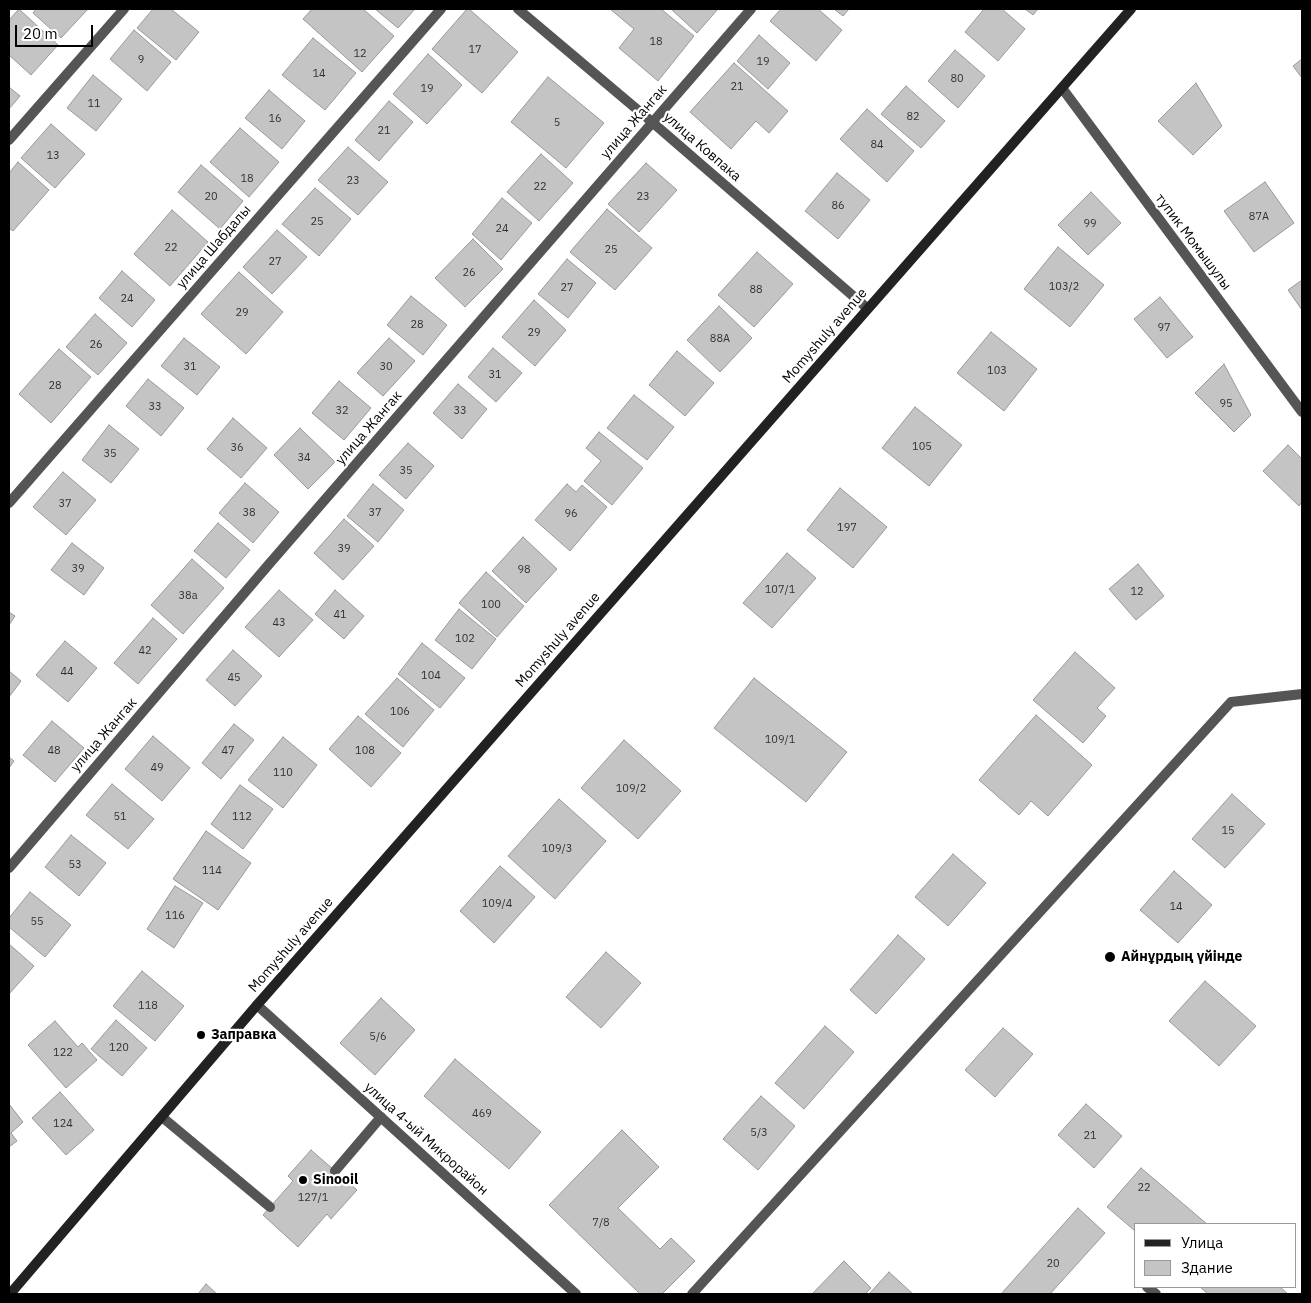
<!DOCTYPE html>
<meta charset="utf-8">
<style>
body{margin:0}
#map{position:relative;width:1311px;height:1303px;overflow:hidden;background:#fff;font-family:"IBM Plex Sans",sans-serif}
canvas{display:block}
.frame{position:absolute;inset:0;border:10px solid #000;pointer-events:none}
.legend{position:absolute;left:1134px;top:1223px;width:162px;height:65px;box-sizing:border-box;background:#fff;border:1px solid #999;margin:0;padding:6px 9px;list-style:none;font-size:15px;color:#000}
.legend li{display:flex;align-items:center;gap:10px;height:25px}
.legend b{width:25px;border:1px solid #999}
.scale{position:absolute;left:15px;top:25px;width:78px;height:22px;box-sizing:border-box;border:2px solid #000;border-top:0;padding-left:6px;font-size:15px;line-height:18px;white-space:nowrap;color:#000;-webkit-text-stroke:4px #fff;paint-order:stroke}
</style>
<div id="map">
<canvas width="1311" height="1303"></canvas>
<div class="frame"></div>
<ul class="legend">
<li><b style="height:6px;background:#222"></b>Улица</li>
<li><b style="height:14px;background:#c4c4c4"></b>Здание</li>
</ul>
<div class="scale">20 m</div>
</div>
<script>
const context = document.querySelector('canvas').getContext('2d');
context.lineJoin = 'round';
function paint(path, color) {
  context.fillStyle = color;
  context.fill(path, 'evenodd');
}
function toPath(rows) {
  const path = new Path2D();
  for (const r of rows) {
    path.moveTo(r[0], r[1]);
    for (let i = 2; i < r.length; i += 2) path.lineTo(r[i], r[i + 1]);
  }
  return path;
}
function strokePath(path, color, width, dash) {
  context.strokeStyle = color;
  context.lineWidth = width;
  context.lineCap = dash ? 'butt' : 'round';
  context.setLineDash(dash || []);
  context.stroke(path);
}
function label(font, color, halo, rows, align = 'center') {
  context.font = font + ' "IBM Plex Sans",sans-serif';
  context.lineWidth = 4.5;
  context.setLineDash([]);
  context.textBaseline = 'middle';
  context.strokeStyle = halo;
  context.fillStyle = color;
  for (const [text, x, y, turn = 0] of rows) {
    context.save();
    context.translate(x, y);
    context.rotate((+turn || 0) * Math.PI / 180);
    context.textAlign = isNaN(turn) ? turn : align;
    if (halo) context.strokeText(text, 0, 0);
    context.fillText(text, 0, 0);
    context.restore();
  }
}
const building = toPath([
 [19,9,58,45,31,75,9,55,9,20,19,9],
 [36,9,88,9,61,38,33,13,36,9],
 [153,9,171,9,199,32,176,60,137,28,153,9],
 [312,9,363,9,394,36,362,72,303,19,312,9],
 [375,9,415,9,398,28,375,9],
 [467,9,469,9,518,52,482,93,432,49,467,9],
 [610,9,661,9,694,36,658,81,619,48,634,29,610,9],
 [671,9,718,9,697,33,671,9],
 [781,9,818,9,842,30,816,61,770,21,781,9],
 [834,9,849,9,843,16,834,9],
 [984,9,1002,9,1025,29,998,61,965,32,984,9],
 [1025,9,1038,9,1033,15,1025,9],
 [134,30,171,62,147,91,110,59,134,30],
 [759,35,790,63,768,89,737,61,759,35],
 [313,38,356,73,325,110,282,75,313,38],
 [955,50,985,76,958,108,928,81,955,50],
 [428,54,462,85,427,124,393,94,428,54],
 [1302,59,1302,78,1293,66,1302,59],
 [734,63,788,111,769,133,756,121,731,149,690,112,734,63],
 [93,75,122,99,96,131,67,108,93,75],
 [548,77,604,123,566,168,511,122,548,77],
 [1196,83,1222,126,1193,155,1158,121,1196,83],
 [906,86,945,121,921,148,881,114,906,86],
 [9,87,20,96,9,109,9,87],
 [269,90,305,121,282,149,245,118,269,90],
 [389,101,413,122,379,161,355,140,389,101],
 [867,109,914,151,887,182,840,139,867,109],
 [51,124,85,154,55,188,21,158,51,124],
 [240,128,279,162,249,197,210,162,240,128],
 [348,147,388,182,358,215,318,180,348,147],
 [541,154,573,183,539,221,507,192,541,154],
 [18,162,49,190,13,231,9,228,9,173,18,162],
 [646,163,677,190,639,232,608,204,646,163],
 [201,165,243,201,220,229,178,192,201,165],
 [837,173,870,200,838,239,805,211,837,173],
 [1265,182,1294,223,1254,252,1224,211,1265,182],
 [315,188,351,219,319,256,282,224,315,188],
 [1091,192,1121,223,1088,255,1058,225,1091,192],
 [502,198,532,223,501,260,472,234,502,198],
 [607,209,652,248,615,290,570,252,607,209],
 [172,210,208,242,170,286,134,254,172,210],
 [277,230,307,257,272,294,243,267,277,230],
 [473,239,503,269,465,307,435,278,473,239],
 [1058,247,1104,285,1070,327,1024,289,1058,247],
 [757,252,793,284,754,327,718,295,757,252],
 [567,259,596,283,568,318,538,294,567,259],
 [122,271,155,300,132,327,99,298,122,271],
 [239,272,283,312,246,354,201,314,239,272],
 [1302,280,1302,310,1288,290,1302,280],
 [411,296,447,325,423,355,387,325,411,296],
 [1160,297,1193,337,1167,358,1134,319,1160,297],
 [534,300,566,330,535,366,502,337,534,300],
 [719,306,752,338,720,372,687,340,719,306],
 [95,314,127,343,98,375,66,347,95,314],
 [991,332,1037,369,1004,411,957,373,991,332],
 [184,338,220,367,197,395,161,366,184,338],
 [389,338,415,361,383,396,357,373,389,338],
 [493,348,522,373,496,402,468,377,493,348],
 [59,349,91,377,51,423,19,394,59,349],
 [677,351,714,383,685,416,649,385,677,351],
 [1224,364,1251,415,1234,432,1195,393,1224,364],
 [148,379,184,408,161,436,126,406,148,379],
 [339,381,371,408,344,440,312,413,339,381],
 [458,384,487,409,462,439,433,413,458,384],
 [634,395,674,427,647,460,607,428,634,395],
 [915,407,962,445,929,486,882,448,915,407],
 [233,418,267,448,241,478,207,449,233,418],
 [109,425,139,449,111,483,82,460,109,425],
 [300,428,335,462,308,489,274,455,300,428],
 [599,432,643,468,612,505,584,481,601,461,586,448,599,432],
 [408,443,434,466,406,499,379,475,408,443],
 [1288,445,1302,459,1302,502,1299,506,1263,471,1288,445],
 [63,472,96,500,66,535,33,507,63,472],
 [245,483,279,512,253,543,219,513,245,483],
 [373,484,404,510,378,542,347,516,373,484],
 [567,484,576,492,582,485,607,507,570,551,535,520,567,484],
 [840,488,887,527,853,568,807,530,840,488],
 [344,519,374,546,343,580,314,553,344,519],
 [218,523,250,550,226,578,194,551,218,523],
 [523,537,557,569,526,603,492,571,523,537],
 [72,543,104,568,84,595,51,570,72,543],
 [787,553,816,578,772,628,743,603,787,553],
 [192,559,224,588,183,634,151,605,192,559],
 [1138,564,1164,596,1136,620,1109,589,1138,564],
 [486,572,524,606,497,637,459,603,486,572],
 [279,590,313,620,279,657,245,627,279,590],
 [335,590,364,616,344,639,315,614,335,590],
 [459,609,496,639,472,669,435,640,459,609],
 [9,612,15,616,9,625,9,612],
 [153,618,177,639,138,684,114,663,153,618],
 [65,641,97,668,68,702,36,675,65,641],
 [422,643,465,678,440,708,398,674,422,643],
 [233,650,262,676,235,706,206,680,233,650],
 [1075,652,1115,688,1097,708,1106,716,1083,743,1033,700,1075,652],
 [9,671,21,681,9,697,9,671],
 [397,678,434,710,403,747,365,714,397,678],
 [754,678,847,752,806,802,714,728,754,678],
 [1036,715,1092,765,1048,816,1031,801,1019,815,979,780,1036,715],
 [358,716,401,753,371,787,329,749,358,716],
 [52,721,84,748,55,782,23,755,52,721],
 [234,724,254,740,221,779,202,763,234,724],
 [153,736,190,768,162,801,125,769,153,736],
 [283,737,317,765,283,808,248,780,283,737],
 [624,740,681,791,638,839,581,788,624,740],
 [9,757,14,761,9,768,9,757],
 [112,784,154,819,128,849,86,815,112,784],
 [240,785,273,809,243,849,211,824,240,785],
 [1232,794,1265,824,1225,868,1192,839,1232,794],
 [559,799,606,841,555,899,508,856,559,799],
 [206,831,251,863,218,910,173,879,206,831],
 [71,835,106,863,79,896,45,867,71,835],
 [953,854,986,883,948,926,915,897,953,854],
 [500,866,535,897,494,943,460,911,500,866],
 [1174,871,1212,905,1178,943,1140,910,1174,871],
 [175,886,203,903,174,948,147,929,175,886],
 [30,892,71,925,45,957,9,927,9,918,30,892],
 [898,935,925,959,876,1014,850,990,898,935],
 [9,944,34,966,9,994,9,944],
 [606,952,641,983,601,1028,566,997,606,952],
 [142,971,184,1006,155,1041,113,1006,142,971],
 [1205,981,1256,1026,1219,1066,1169,1021,1205,981],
 [381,998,415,1030,375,1075,340,1043,381,998],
 [116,1020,147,1048,122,1076,91,1049,116,1020],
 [55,1021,78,1047,82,1043,97,1060,66,1088,28,1045,55,1021],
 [825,1026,854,1052,804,1109,775,1083,825,1026],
 [1003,1028,1033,1054,995,1097,965,1070,1003,1028],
 [455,1059,541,1132,509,1169,424,1096,455,1059],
 [60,1092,94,1130,66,1155,32,1118,60,1092],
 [761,1096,795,1126,758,1170,723,1139,761,1096],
 [9,1104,23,1122,11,1133,17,1141,9,1147,9,1104],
 [1086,1104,1122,1136,1094,1168,1058,1135,1086,1104],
 [622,1130,659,1167,618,1208,660,1249,671,1238,695,1261,662,1294,640,1294,549,1205,622,1130],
 [311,1150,357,1190,331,1219,327,1214,298,1247,263,1215,293,1181,288,1176,311,1150],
 [1141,1168,1207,1224,1135,1224,1135,1231,1107,1207,1141,1168],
 [1078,1208,1105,1233,1050,1294,1001,1294,1078,1208],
 [844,1261,871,1288,865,1294,812,1294,844,1261],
 [889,1272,913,1294,869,1294,889,1272],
 [206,1284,217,1294,198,1294,206,1284],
 [1200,1287,1280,1287,1288,1294,1208,1294,1200,1287]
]);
paint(building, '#c4c4c4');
strokePath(building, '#999', 1);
strokePath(toPath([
 [162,1117,270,1207],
 [335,1171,381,1117],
 [1147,1287,1156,1294]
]), '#555', 10);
strokePath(toPath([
 [518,9,652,122,867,308],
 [1062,88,1302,412],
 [9,140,124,9],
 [9,503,441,9],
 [9,868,270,563,751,9],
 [257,1005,576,1294],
 [692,1294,1231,702,1302,694]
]), '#555', 10);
strokePath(toPath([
 [10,1294,257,1005,1131,9]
]), '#222', 10);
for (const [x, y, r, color] of [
 [1110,957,6,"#000"],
 [201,1035,5,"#000"],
 [303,1180,5,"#000"]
]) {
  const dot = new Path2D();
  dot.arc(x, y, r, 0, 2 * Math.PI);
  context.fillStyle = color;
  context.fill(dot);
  strokePath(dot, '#fff', 2);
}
label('11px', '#313131', null, [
 ["18",656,42],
 ["17",475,50],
 ["12",360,54],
 ["9",141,60],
 ["19",763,62],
 ["14",319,74],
 ["80",957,79],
 ["21",737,87],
 ["19",427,89],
 ["11",94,104],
 ["82",913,117],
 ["16",275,119],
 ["5",557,123],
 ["21",384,131],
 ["84",877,145],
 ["13",53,156],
 ["18",247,179],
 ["23",353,181],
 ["22",540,187],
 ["20",211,197],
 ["23",643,197],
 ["86",838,206],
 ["87А",1259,217],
 ["25",317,222],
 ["99",1090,224],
 ["24",502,229],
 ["22",171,248],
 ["25",611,250],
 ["27",275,262],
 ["26",469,273],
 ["103/2",1064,287],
 ["27",567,288],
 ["88",756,290],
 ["24",127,299],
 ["29",242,313],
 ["28",417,325],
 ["97",1164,328],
 ["29",534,333],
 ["88А",720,339],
 ["26",96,345],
 ["31",190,367],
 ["30",386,367],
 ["103",997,371],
 ["31",495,375],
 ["28",55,386],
 ["95",1226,404],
 ["33",155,407],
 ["32",342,411],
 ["33",460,411],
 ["105",922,447],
 ["36",237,448],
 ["35",110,454],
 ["34",304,458],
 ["35",406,471],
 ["37",65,504],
 ["38",249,513],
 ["37",375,513],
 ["96",571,514],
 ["197",847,528],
 ["39",344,549],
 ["39",78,569],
 ["98",524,570],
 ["107/1",780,590],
 ["12",1137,592],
 ["38а",188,596],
 ["100",491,605],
 ["41",340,615],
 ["43",279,623],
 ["102",465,639],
 ["42",145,651],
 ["44",67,672],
 ["104",431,676],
 ["45",234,678],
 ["106",400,712],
 ["109/1",780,740],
 ["48",54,751],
 ["47",228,751],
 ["108",365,751],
 ["49",157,768],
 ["110",283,773],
 ["109/2",631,789],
 ["51",120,817],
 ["112",242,817],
 ["15",1228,831],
 ["109/3",557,849],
 ["53",75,865],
 ["114",212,871],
 ["109/4",497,904],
 ["14",1176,907],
 ["116",175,916],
 ["55",37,922],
 ["118",148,1006],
 ["5/6",378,1037],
 ["120",119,1048],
 ["122",63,1053],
 ["469",482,1114],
 ["124",63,1124],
 ["5/3",759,1133],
 ["21",1090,1136],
 ["22",1144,1188],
 ["127/1",313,1198],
 ["7/8",601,1223],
 ["20",1053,1264]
]);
label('14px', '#000', '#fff', [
 ["улица Жангак",634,122,-49],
 ["улица Ковпака",702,147,41],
 ["тупик Момышулы",1193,242,53],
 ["улица Шабдалы",214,247,-49],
 ["Momyshuly avenue",825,336,-49],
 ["улица Жангак",369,428,-49],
 ["Momyshuly avenue",558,640,-49],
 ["улица Жангак",104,735,-49],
 ["Momyshuly avenue",291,945,-49],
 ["улица 4-ый Микрорайон",426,1139,42]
]);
label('bold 14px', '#000', '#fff', [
 ["Айнұрдың үйінде",1121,957],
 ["Заправка",211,1035],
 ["Sinooil",313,1180]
], 'left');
</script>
